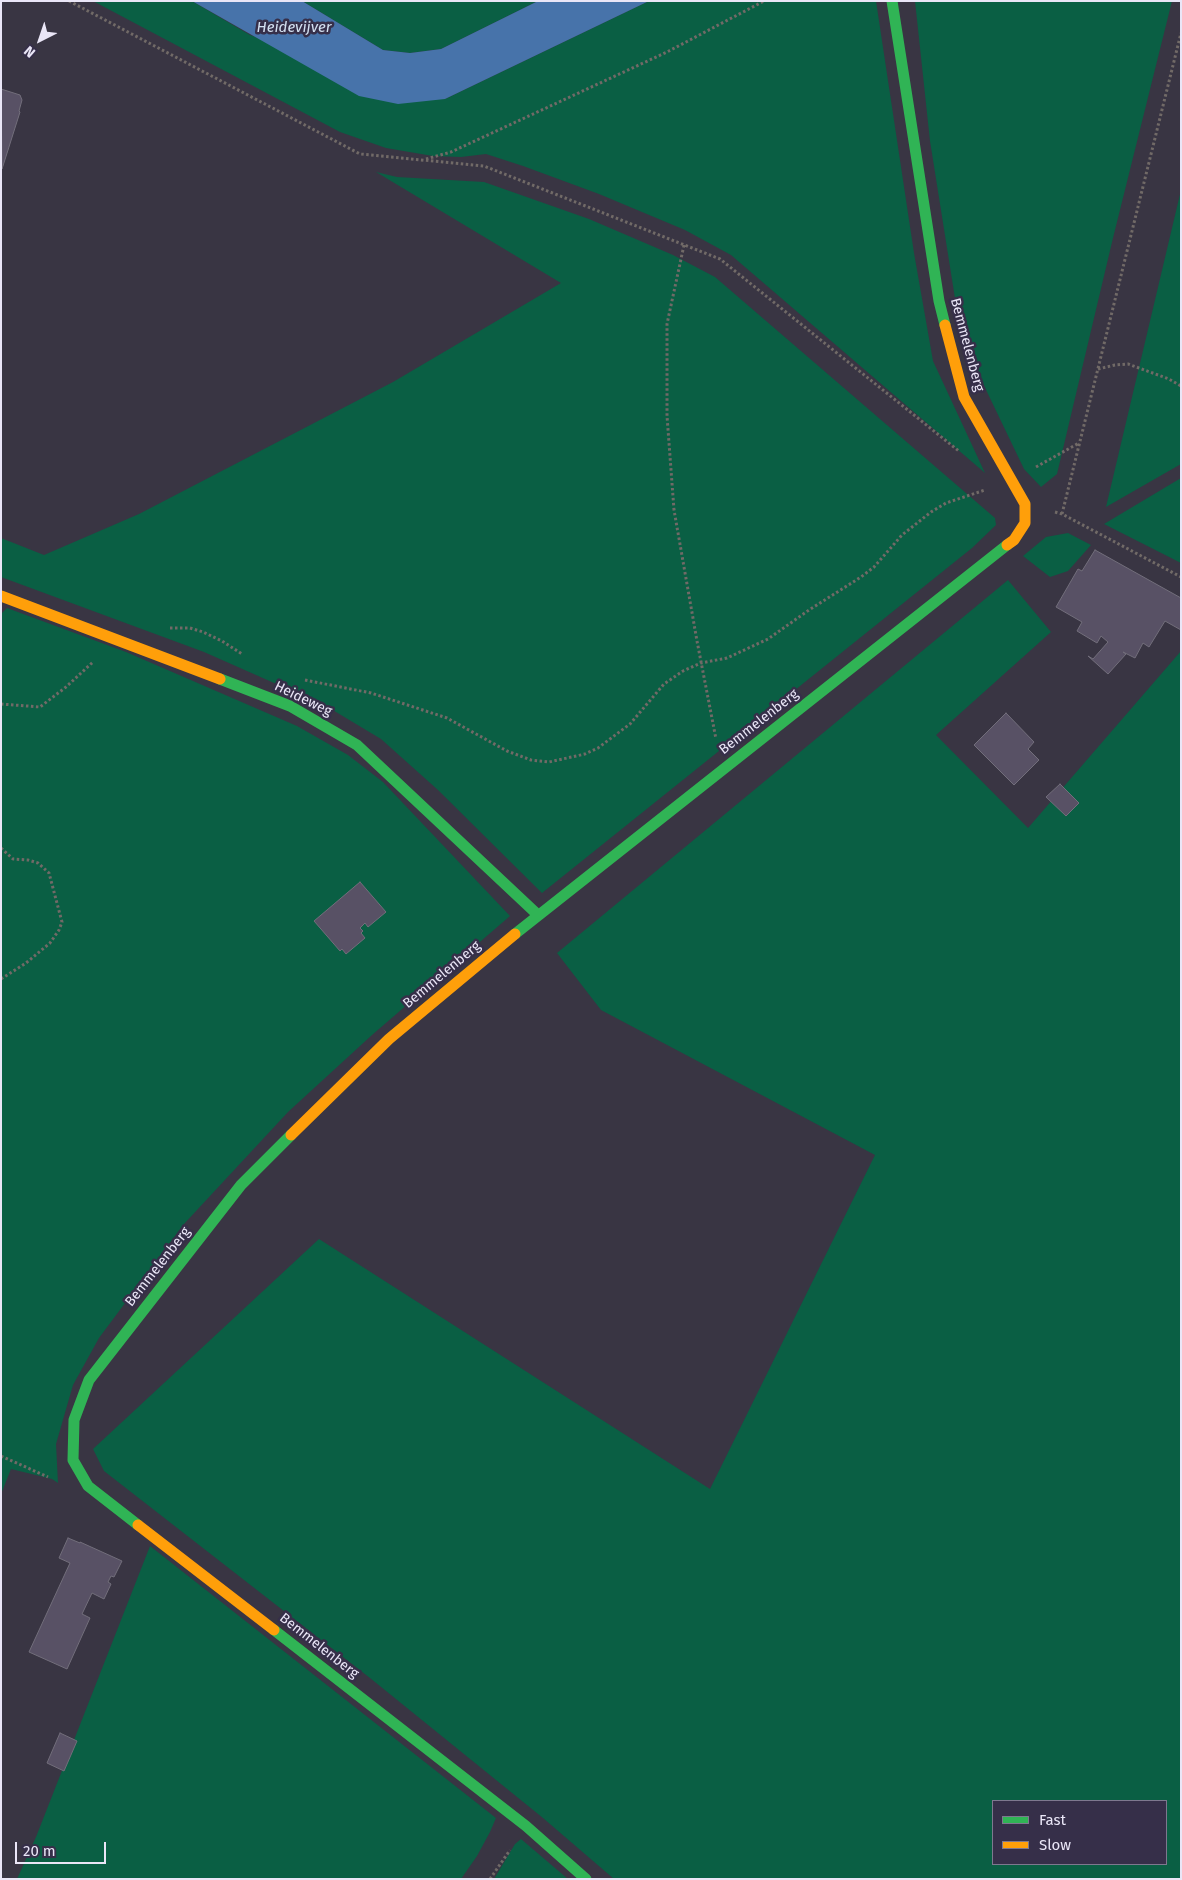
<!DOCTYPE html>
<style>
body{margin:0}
#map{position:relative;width:1182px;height:1880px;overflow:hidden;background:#393543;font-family:"Fira Sans",sans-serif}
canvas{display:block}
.frame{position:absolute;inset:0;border:2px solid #eae6f7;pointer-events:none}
.legend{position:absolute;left:992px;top:1800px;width:175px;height:65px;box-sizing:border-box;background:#362f49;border:1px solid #7e788f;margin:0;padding:6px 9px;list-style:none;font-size:15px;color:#eae6f7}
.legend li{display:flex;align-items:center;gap:10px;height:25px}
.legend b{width:25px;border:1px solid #7e788f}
.north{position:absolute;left:15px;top:15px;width:50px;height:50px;-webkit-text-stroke:4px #362f49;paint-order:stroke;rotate:221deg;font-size:14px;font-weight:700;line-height:20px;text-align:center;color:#eae6f7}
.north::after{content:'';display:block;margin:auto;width:18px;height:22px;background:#eae6f7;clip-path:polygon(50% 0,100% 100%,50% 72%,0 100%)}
.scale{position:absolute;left:15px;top:1842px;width:91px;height:22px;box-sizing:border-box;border:2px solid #eae6f7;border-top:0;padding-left:6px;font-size:15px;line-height:18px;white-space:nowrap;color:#eae6f7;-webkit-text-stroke:4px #362f49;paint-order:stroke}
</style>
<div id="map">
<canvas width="1182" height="1880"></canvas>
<div class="frame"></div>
<ul class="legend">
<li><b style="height:6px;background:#30b455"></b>Fast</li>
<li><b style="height:6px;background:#ff9f0a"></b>Slow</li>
</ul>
<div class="north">N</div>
<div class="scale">20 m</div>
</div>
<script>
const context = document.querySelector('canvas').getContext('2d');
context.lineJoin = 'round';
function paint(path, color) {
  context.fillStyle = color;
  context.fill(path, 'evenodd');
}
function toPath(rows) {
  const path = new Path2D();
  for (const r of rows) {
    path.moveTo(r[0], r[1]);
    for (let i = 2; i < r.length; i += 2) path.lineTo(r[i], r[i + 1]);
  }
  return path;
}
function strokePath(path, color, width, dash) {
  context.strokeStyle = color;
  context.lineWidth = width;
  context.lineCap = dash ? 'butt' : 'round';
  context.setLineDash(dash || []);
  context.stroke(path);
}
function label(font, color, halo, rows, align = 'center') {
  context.font = font + ' "Fira Sans",sans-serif';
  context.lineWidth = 5;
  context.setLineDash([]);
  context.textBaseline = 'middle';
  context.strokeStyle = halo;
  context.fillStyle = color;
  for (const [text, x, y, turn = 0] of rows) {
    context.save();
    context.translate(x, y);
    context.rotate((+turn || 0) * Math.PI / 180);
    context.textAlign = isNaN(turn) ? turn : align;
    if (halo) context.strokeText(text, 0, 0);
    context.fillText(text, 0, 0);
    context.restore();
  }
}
paint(toPath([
 [93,1,192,1,250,35,445,99,649,1,876,1,914,253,933,361,985,473,731,255,685,230,599,194,523,166,486,154,461,157,433,156,386,148,340,132],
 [302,1,538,1,441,49,410,53,383,50],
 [915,1,1172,1,1113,238,1057,474,1041,487,1024,469,976,369,957,311,930,141],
 [376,172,397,177,484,182,589,219,673,255,715,277,995,518,996,525,972,548,542,893,438,790,381,739,326,706,204,652,1,577,1,538,44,555,139,514,393,382,561,283],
 [1181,190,1181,464,1106,507],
 [1181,478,1181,563,1104,524],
 [1068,533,1091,545,1068,571,1050,577,1023,556,1046,537],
 [1008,580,1051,632,936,735,1028,828,1181,651,1181,1879,614,1879,543,1818,370,1678,104,1471,93,1449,319,1239,710,1489,875,1155,601,1010,557,953],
 [993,1801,1166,1801,1166,1864,993,1864],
 [7,608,126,652,297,726,348,755,383,782,510,916,372,1035,288,1112,184,1224,99,1338,73,1385,56,1444,58,1483,52,1479,11,1469,1,1494,1,614],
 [150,1546,496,1818,490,1832,477,1856,461,1879,17,1879,36,1837],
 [521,1839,568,1879,494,1879,515,1844]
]), '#0a5f44');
paint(toPath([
 [192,1,302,1,383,50,410,53,441,49,538,1,649,1,445,99,398,104,359,96]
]), '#4773aa');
const building = toPath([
 [1,89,20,95,22,100,19,111,20,112,2,169,1,89],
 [1095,550,1181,598,1181,630,1165,621,1149,647,1143,643,1135,658,1123,652,1126,654,1108,674,1088,656,1093,659,1108,642,1101,636,1097,643,1077,631,1082,622,1056,607,1078,569,1082,571,1095,550],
 [1006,713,1034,742,1028,749,1039,760,1014,785,974,745,1006,713],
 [1060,784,1079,803,1066,816,1046,797,1060,784],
 [360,882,386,912,368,927,365,923,360,928,363,931,361,933,365,938,346,954,342,949,340,951,314,921,360,882],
 [68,1538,80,1543,80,1542,122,1561,114,1577,111,1576,108,1582,111,1584,104,1599,92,1593,82,1614,90,1618,67,1669,29,1652,70,1563,59,1558,68,1538],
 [60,1733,77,1741,64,1771,47,1763,60,1733]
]);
paint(building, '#585165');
strokePath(building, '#726e7b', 1);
strokePath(toPath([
 [69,1,360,154,484,166,720,259,960,452],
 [426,159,451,152,667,52,764,1],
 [684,245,667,324,667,416,674,510,697,641,716,739],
 [1098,369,1115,365,1128,364,1169,379,1181,386],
 [1036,467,1079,443],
 [1055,512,1062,514,1181,577],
 [1062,514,1181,33],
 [170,628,190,628,203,632,222,641,242,654],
 [305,680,371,693,447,718,507,751,531,760,549,762,585,754,598,748,630,724,664,684,683,671,701,663,727,658,768,639,809,610,861,577,874,567,902,535,931,512,946,503,985,490],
 [1,704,40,707,66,687,93,662],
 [1,848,13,859,28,860,38,863,49,873,62,922,59,930,50,943,26,963,1,979],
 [1,1456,48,1477],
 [490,1879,510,1850]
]), '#716a67', 3, [2.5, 2.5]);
strokePath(toPath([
 [892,1,939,301,945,325],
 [220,679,290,706,357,745,538,915],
 [515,934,1007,545],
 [138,1525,88,1486,73,1460,74,1420,89,1380,241,1185,291,1135],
 [274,1630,526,1826,586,1879]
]), '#30b455', 11);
strokePath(toPath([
 [945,325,964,397,1025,504,1025,523,1014,540,1007,545],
 [1,596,220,679],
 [291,1135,389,1039,515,934],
 [138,1525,274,1630]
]), '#ff9f0a', 11);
label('14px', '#eae6f7', '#362f49', [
 ["Bemmelenberg",967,345,75],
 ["Heideweg",303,699,26],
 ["Bemmelenberg",759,722,-38],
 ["Bemmelenberg",442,975,-40],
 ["Bemmelenberg",158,1267,-52],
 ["Bemmelenberg",319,1646,38]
]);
label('italic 15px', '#d4e1f2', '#362f49', [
 ["Heidevijver",294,28]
]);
</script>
